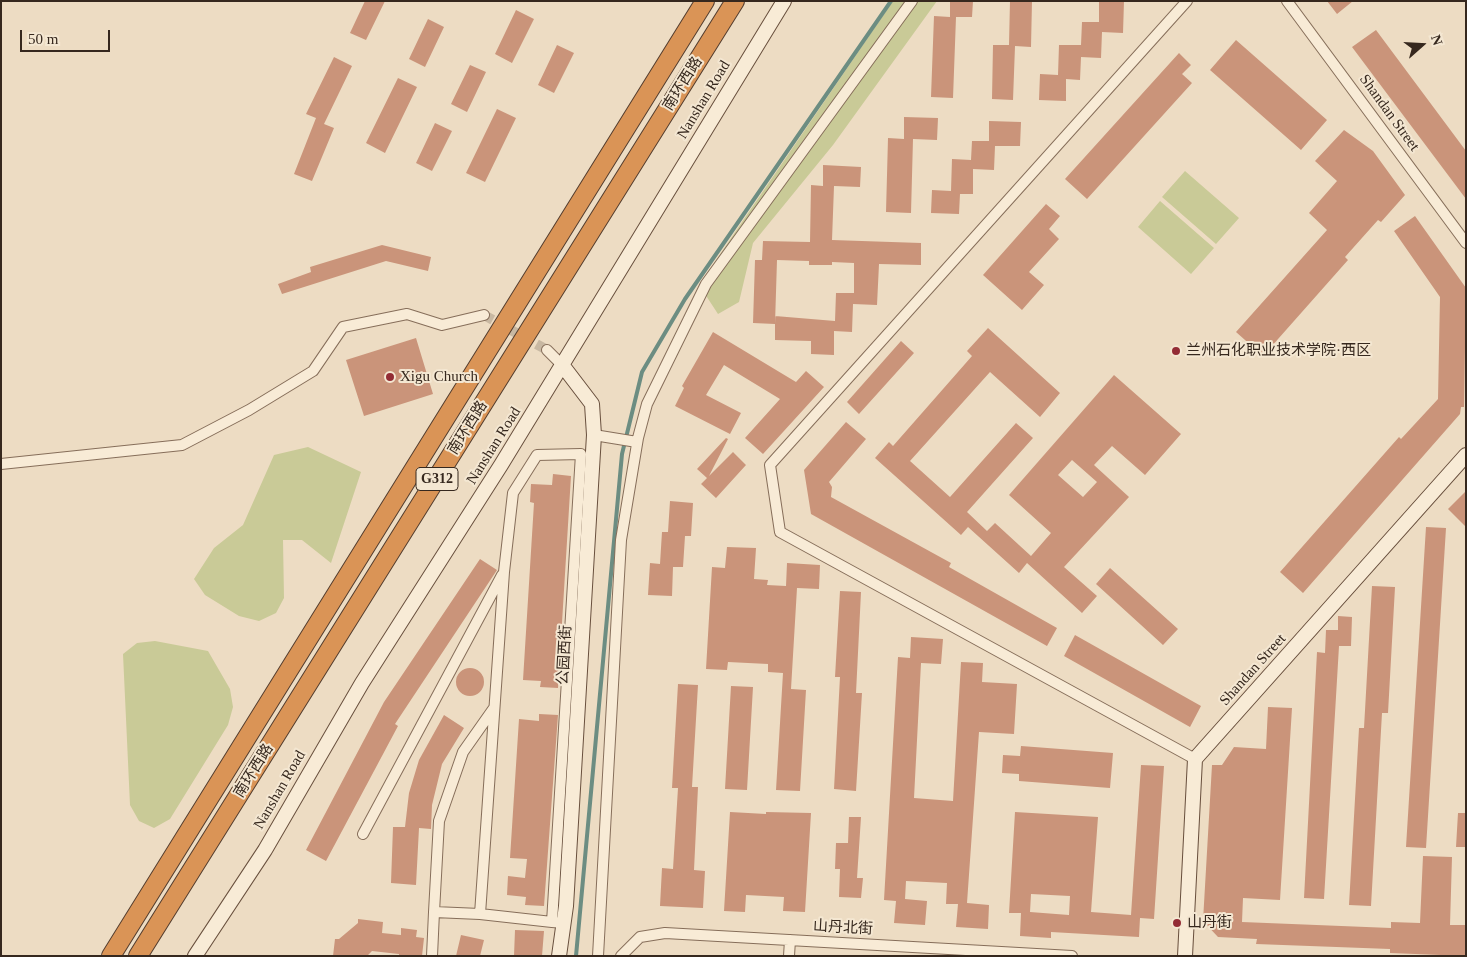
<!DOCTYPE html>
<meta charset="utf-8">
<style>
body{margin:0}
#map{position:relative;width:1467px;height:957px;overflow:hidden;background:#eddcc3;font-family:"Times New Roman",serif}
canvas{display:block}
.frame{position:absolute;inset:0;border:2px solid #36281e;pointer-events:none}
.north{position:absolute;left:1397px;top:20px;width:50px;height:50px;-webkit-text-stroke:4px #f4e7d2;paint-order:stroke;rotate:71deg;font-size:14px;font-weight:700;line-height:20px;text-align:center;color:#36281e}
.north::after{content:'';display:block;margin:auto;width:18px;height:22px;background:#36281e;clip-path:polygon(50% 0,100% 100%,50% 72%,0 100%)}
.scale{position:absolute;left:20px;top:30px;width:90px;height:22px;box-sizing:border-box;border:2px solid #36281e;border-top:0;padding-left:6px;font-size:15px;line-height:18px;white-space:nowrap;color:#36281e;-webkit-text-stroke:4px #f4e7d2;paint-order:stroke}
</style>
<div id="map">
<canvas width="1467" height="957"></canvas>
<div class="frame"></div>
<div class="north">N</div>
<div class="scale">50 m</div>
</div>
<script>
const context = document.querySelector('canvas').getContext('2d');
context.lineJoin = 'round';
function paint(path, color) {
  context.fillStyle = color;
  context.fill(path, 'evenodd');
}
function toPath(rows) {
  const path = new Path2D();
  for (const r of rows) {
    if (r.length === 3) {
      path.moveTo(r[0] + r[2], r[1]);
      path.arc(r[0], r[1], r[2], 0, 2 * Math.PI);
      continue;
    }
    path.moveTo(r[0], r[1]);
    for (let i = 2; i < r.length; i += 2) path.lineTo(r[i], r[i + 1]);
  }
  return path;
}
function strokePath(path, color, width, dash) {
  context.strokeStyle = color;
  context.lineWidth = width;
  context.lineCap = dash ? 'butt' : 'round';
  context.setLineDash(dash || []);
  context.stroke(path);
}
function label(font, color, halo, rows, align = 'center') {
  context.font = font + ' "Times New Roman","Noto Sans SC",serif';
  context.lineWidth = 4;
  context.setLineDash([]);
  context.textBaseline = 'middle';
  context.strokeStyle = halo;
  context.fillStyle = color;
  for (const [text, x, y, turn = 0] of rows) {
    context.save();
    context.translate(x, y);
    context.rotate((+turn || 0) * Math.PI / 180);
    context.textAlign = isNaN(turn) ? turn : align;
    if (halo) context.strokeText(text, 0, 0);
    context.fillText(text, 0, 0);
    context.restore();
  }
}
paint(toPath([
 [893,1,937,1,833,145,753,243,739,302,718,314,699,285],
 [1185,171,1239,218,1216,244,1162,197],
 [1160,201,1214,248,1191,274,1138,227],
 [308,447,361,472,331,563,302,540,283,540,284,598,276,613,259,621,239,616,205,595,194,579,214,548,243,525,274,455],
 [155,641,208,651,230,689,233,707,228,725,170,819,154,828,139,821,130,805,123,654,137,643]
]), '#c9ca97');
strokePath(toPath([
 [576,956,622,454,642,372,685,299,891,1]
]), '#6c8d82', 4);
paint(toPath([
 [365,1,385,1,366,40,350,33],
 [950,1,973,1,972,17,956,17,953,98,931,97,934,16,950,17],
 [1010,1,1032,1,1031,47,1015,46,1013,100,992,99,993,45,1009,45],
 [1099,1,1124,1,1123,33,1102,32,1101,58,1081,57,1080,80,1066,79,1066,101,1039,100,1040,74,1058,75,1059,45,1081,45,1082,22,1099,22],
 [1327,1,1353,1,1337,14],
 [516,10,534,19,512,63,495,54],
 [428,19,444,27,425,67,409,59],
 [1376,30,1466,151,1466,199,1352,47],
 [1236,40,1327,120,1301,150,1210,70],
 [557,45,574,53,554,93,538,85],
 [1179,53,1191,65,1182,74,1192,83,1087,199,1065,179],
 [334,57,352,66,324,124,334,128,312,181,294,174,316,118,306,114],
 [470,65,486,72,467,112,451,104],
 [398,78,417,87,385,153,366,143],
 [497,109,516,118,485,182,466,173],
 [904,117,938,118,937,140,913,139,911,213,886,212,888,138,904,139],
 [989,121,1021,122,1020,146,995,146,994,170,973,169,973,194,960,194,959,214,931,213,932,190,951,191,952,159,971,160,972,141,989,141],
 [435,123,452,131,432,171,416,163],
 [1344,130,1373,151,1405,195,1381,222,1378,220,1345,257,1348,260,1263,356,1236,332,1327,230,1309,213,1337,181,1315,161],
 [823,165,861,167,860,187,834,186,832,240,921,243,921,265,879,264,877,305,853,304,852,332,834,331,834,355,811,354,811,341,775,340,775,316,835,321,836,293,854,293,854,263,832,262,832,265,809,265,809,261,777,260,775,324,753,323,755,260,762,260,763,241,810,242,811,185,823,186],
 [1046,204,1060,216,1049,229,1059,239,1029,272,1044,285,1022,310,983,275],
 [1415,216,1466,288,1464,407,1461,407,1460,414,1303,593,1280,572,1399,437,1401,439,1438,399,1440,297,1394,231],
 [382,245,431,257,428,271,386,261,282,294,278,284,311,272,310,267],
 [988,328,1060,393,1040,417,990,372,910,461,950,497,1016,423,1033,438,967,512,987,531,995,523,1031,556,1051,533,1009,495,1114,375,1181,434,1145,475,1112,446,1094,465,1129,497,1064,567,1097,596,1082,613,1027,563,1019,573,968,527,961,535,875,458,889,442,893,446,972,356,967,351],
 [1072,460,1097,482,1083,497,1058,475],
 [713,332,796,382,806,371,824,387,763,454,745,438,780,399,724,365,706,395,741,413,730,434,675,406,684,388,682,386],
 [416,338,433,394,364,416,346,360],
 [901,341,914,353,859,414,847,402],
 [846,422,866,439,829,482,832,487,831,497,951,563,949,567,1057,628,1047,646,811,514,804,470],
 [726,438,728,439,709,476,733,452,746,465,716,498,701,484,707,478,697,469],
 [553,474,571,476,558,688,540,687,541,681,523,680,534,503,530,502,531,484,552,485],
 [1466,491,1466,527,1448,509],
 [670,501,693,503,691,536,685,536,683,567,673,567,672,596,648,595,650,563,660,564,662,532,668,532],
 [1426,527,1446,528,1426,848,1406,847],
 [727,547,756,548,754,579,768,580,767,585,786,586,787,563,820,565,819,589,797,588,791,689,806,690,800,791,776,790,783,673,768,672,768,664,728,662,727,670,706,669,712,567,725,568],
 [480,559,497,570,395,724,398,726,326,861,306,850,384,702],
 [1110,568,1178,629,1163,645,1096,584],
 [1372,586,1395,587,1388,713,1382,713,1371,906,1349,905,1359,728,1364,728],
 [840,591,861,592,856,693,862,693,856,791,834,789,840,677,835,677],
 [1338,616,1352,617,1351,646,1339,646,1324,899,1304,898,1317,652,1325,653,1326,630,1338,630],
 [1075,635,1201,706,1190,727,1064,656],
 [911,637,943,639,941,664,921,663,914,798,953,801,961,662,983,663,982,682,1017,684,1014,734,979,732,967,903,989,905,988,929,956,927,958,904,946,904,947,883,906,881,905,899,927,901,925,925,894,923,896,901,884,900,898,657,910,658],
 [470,682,14],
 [678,684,698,685,692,787,698,787,694,870,705,871,703,908,660,906,662,868,673,869,678,788,672,788],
 [731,686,753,687,747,790,725,789],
 [1268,707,1292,708,1280,900,1243,898,1242,922,1391,928,1391,922,1420,923,1423,856,1452,857,1450,925,1466,925,1466,956,1390,953,1390,949,1256,944,1257,939,1218,937,1203,921,1212,765,1222,765,1234,747,1266,749],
 [539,714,558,715,544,906,525,905,526,897,507,895,508,876,525,878,527,859,510,858,519,719,539,721],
 [444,715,464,728,442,764,432,805,431,829,419,828,416,885,391,883,393,827,405,827,409,793,419,760],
 [1021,746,1113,753,1110,788,1019,781,1019,774,1002,773,1003,755,1020,756],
 [1141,765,1164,766,1154,919,1140,918,1139,937,1051,932,1051,938,1020,936,1021,913,1009,913,1015,812,1098,817,1091,912,1131,915],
 [1031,894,1070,896,1069,915,1030,912],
 [730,812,766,814,766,812,811,813,805,912,783,911,784,897,746,895,745,912,724,911],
 [1458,813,1466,813,1466,847,1456,847],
 [849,817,861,817,857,878,863,878,861,898,839,897,840,869,835,869,836,843,848,843],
 [358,919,383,922,382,933,401,935,401,928,417,930,416,937,424,938,422,956,399,956,399,954,372,951,367,956,333,956,335,939,339,939,358,923],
 [515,930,544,931,542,956,514,956],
 [461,935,484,940,480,956,456,956]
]), '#ca947a');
strokePath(toPath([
 [484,315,547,350]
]), '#c8b8a2', 10, [10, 5]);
const street = toPath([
 [1187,1,770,465,780,532,1195,759],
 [1287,1,1466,243],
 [547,350,563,366],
 [594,435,637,442],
 [1,464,182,445,249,410,313,371,343,327,407,314,442,325,484,315],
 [363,834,502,575],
 [480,914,434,912,439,821,463,752,494,708],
 [552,922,480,914,504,572,513,493,537,455,581,454,552,922,564,923],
 [432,956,434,912],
 [598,956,621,540,638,438,647,404,706,284,912,1],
 [621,956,640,937,665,933,1072,956],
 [789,956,790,940]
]);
const secondary = toPath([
 [195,956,265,850,362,683,501,465,784,1],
 [559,956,566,906,594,435,592,404,563,366],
 [1185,956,1195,759,1466,455]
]);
const highway = toPath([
 [111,956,705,1],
 [138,956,735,1]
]);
strokePath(street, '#866e5a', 12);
strokePath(secondary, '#684f3d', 16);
strokePath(highway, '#543d2e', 20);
strokePath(street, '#f8ebd6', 10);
strokePath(secondary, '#f8ebd6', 14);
strokePath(highway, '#da9456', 18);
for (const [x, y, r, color] of [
 [1176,351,5,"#932c35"],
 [390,377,5,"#932c35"],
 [1177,923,5,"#932c35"]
]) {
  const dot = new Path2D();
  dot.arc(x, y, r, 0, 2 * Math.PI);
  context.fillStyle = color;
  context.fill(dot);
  strokePath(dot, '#f4e7d2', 2);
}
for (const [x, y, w] of [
 [437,479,42]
]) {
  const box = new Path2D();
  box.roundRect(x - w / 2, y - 11.5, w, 23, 4);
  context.fillStyle = '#f4e7d2';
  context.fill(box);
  strokePath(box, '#36281e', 1);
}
label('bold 14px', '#36281e', null, [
 ["G312",437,479]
]);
label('15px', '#36281e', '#f4e7d2', [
 ["南环西路",683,84,-58],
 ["Nanshan Road",704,100,-59],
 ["Shandan Street",1389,113,54],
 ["南环西路",468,428,-58],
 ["Nanshan Road",494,446,-58],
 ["公园西街",565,655,-87],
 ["Shandan Street",1253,670,-48],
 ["南环西路",254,771,-58],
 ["Nanshan Road",280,790,-60],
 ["山丹北街",843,928,3]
]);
label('15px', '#36281e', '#f4e7d2', [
 ["兰州石化职业技术学院·西区",1186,351],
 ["Xigu Church",400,377],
 ["山丹街",1187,923]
], 'left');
</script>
